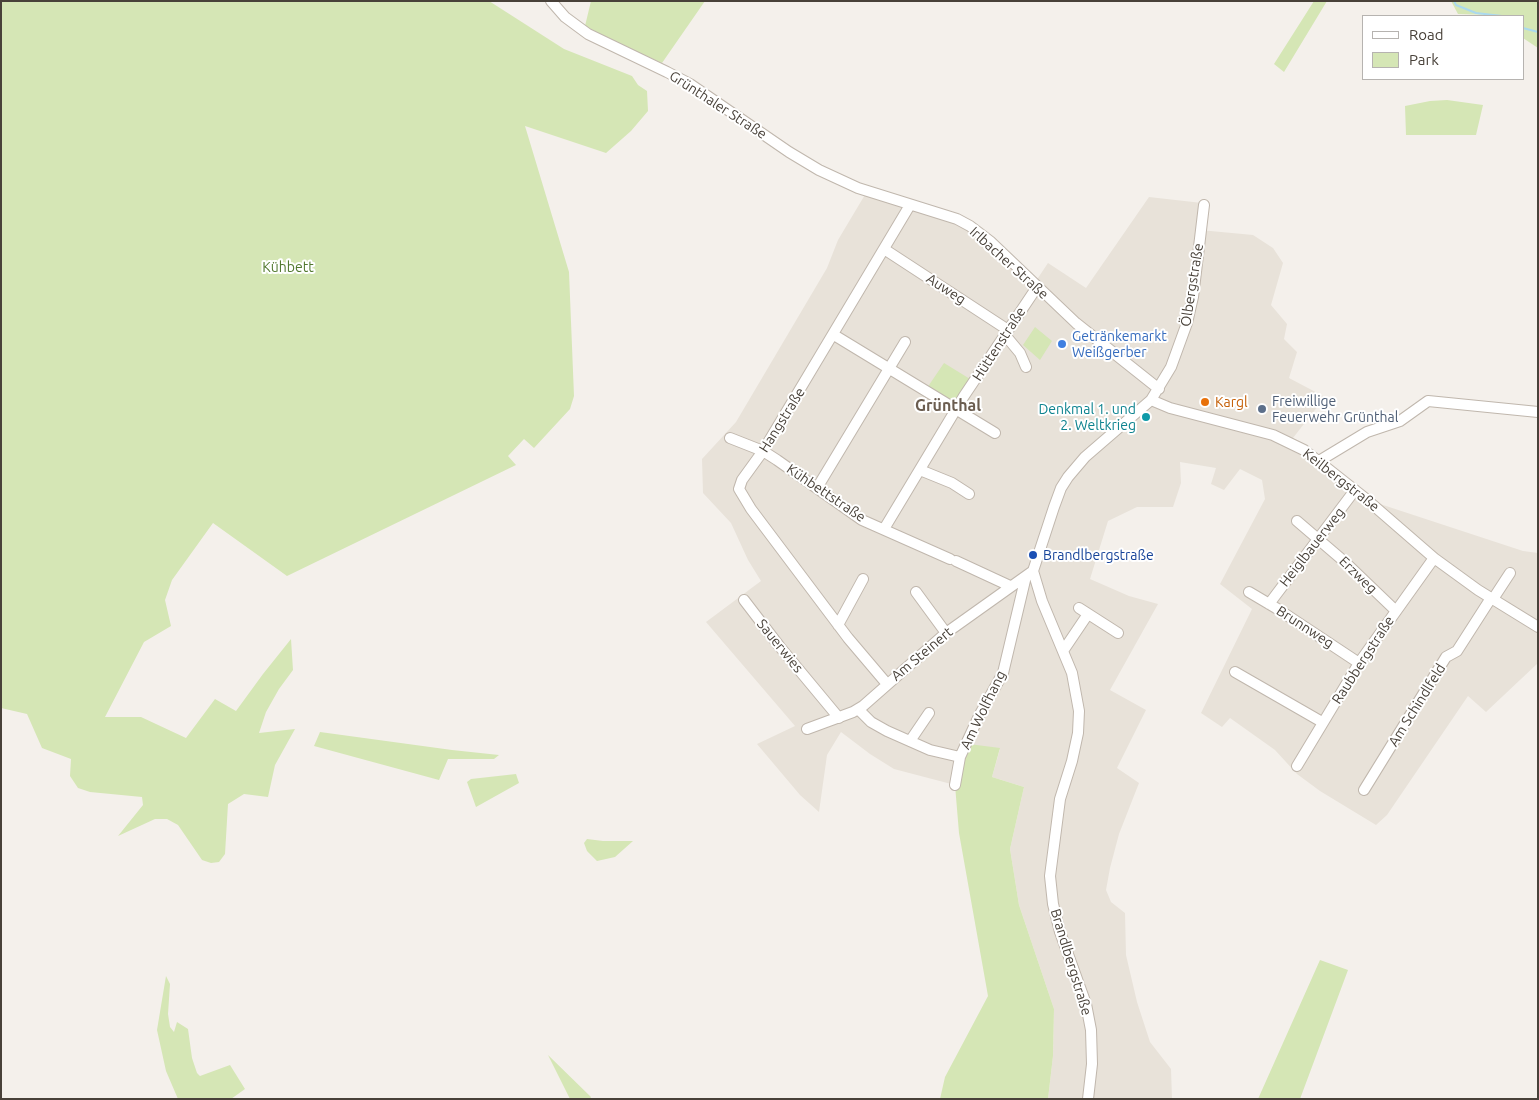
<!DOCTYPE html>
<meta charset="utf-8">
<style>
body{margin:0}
#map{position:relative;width:1539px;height:1100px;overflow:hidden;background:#f4f0eb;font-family:Ubuntu,sans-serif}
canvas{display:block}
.frame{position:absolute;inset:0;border:2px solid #484139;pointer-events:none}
.legend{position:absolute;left:1362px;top:15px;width:162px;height:65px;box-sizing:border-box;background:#fff;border:1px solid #b6b3b0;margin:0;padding:6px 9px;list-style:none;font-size:15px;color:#484139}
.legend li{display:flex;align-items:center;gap:10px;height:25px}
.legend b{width:25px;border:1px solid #b6b3b0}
</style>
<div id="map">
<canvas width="1539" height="1100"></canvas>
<div class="frame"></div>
<ul class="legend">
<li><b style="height:6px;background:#fff"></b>Road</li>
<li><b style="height:14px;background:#d5e6b5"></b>Park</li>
</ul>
</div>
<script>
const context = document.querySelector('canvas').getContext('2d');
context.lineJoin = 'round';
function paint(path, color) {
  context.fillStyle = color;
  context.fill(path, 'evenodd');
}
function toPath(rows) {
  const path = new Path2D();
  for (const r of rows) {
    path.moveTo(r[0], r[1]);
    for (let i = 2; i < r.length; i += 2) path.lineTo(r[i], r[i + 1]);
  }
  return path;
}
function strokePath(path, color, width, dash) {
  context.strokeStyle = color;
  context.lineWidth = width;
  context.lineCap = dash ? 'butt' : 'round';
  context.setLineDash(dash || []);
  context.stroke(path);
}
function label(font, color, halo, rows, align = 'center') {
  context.font = font + ' Ubuntu,sans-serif';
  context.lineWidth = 4;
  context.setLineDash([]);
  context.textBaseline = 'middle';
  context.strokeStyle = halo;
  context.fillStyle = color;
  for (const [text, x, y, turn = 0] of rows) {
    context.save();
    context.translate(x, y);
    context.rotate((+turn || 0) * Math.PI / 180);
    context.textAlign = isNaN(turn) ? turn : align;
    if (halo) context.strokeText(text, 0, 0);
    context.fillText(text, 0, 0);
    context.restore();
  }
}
paint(toPath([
 [869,188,956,214,1036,281,1048,263,1086,288,1149,197,1202,203,1200,230,1253,235,1273,248,1283,263,1271,305,1287,324,1284,339,1297,352,1289,378,1325,397,1293,438,1380,504,1523,551,1538,553,1538,663,1486,712,1468,696,1387,815,1376,825,1320,791,1297,774,1275,750,1230,718,1222,727,1201,713,1252,609,1220,584,1265,499,1262,480,1240,469,1224,490,1211,484,1216,468,1180,462,1181,483,1173,507,1137,507,1108,521,1090,579,1129,596,1158,604,1110,690,1146,710,1117,768,1139,783,1119,834,1110,868,1106,890,1111,902,1125,913,1126,955,1137,1002,1150,1042,1171,1069,1172,1099,1048,1099,1053,1056,1054,1009,1019,905,1010,849,1024,787,992,777,1000,749,955,785,894,769,870,754,841,732,827,755,819,812,800,795,757,744,795,726,706,622,761,581,748,560,731,523,703,493,702,459,736,422,827,268,838,240]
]), '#e8e2d9');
paint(toPath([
 [1,1,489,1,564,49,632,76,638,85,647,91,648,111,631,131,606,153,525,126,569,272,574,396,570,409,534,448,524,439,508,456,516,465,287,576,213,523,172,580,165,600,171,626,144,642,105,717,141,717,186,738,215,699,236,711,263,674,291,639,293,670,279,689,266,712,259,733,295,729,275,765,268,797,244,794,228,804,225,854,219,862,211,863,202,860,178,825,167,819,155,819,118,836,143,805,142,797,90,792,78,788,70,776,71,759,42,748,27,714,1,708],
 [591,1,705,1,662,63,621,45,585,26],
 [1314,1,1327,1,1284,72,1274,64],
 [1451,1,1538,1,1538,48,1523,38,1523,16,1458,14],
 [1447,100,1483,105,1476,135,1406,135,1405,106,1430,101],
 [1035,327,1052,341,1040,360,1023,345],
 [944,363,970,379,957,400,954,401,950,402,927,388],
 [320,732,452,750,499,755,494,759,448,759,439,780,314,746],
 [969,744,1000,748,992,777,1024,787,1010,849,1019,905,1054,1009,1053,1056,1048,1099,940,1099,945,1077,988,996,959,833,955,785],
 [516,774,519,783,476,807,467,782,471,779],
 [587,839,603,841,633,841,615,857,597,861,587,851,584,843],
 [1320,960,1348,970,1300,1099,1258,1099],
 [166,976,170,984,168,1014,170,1027,174,1032,177,1022,188,1029,192,1058,197,1073,200,1076,230,1065,245,1089,231,1099,178,1099,166,1071,157,1030],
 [548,1055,591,1097,590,1099,570,1099]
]), '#d5e6b5');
strokePath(toPath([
 [1454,1,1456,5,1476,13,1502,16],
 [1523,28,1538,32]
]), '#aad9ee', 2);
const minor = toPath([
 [551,1,565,17,588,34,667,72,690,84,789,152,819,170,858,188,957,219,970,226,991,242,1076,323,1159,389],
 [884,249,1008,330],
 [834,335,995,433],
 [1005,335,1020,353,1026,367],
 [1151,400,1170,408,1273,435,1304,450,1366,499,1434,558,1478,590,1538,627],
 [730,438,763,451,777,460,862,520,950,559],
 [1319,461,1367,432,1400,421,1428,401,1538,412],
 [920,470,952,483,969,494],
 [817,488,905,342],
 [1297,521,1346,563,1396,611],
 [884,529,964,396,1037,287],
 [956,561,1010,586],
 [916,592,946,633],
 [1249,592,1276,608,1359,663],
 [1493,599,1510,573],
 [744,600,780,647,839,718],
 [1269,604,1355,490],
 [1079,608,1118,633],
 [838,625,863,579],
 [1063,651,1088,614],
 [1235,672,1322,722],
 [887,684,848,638,751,509,739,489,742,480,763,451,910,205],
 [858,709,871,722,887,731,930,750,960,757],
 [807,729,853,712,863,706,946,633,1033,571],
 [910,741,929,713],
 [1297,766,1359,663,1434,558],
 [955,785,960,757,979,716,1003,673,1026,576],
 [1364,790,1446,657,1457,651,1491,598],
 [1088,1099,1092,1064,1091,1030,1086,1004,1060,932,1053,904,1050,876,1060,799,1072,761,1078,733,1079,711,1072,673,1042,601,1033,571,1054,507,1061,488,1068,477,1085,457,1151,400,1171,367,1187,323,1193,297,1204,205]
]);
strokePath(minor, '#c0b7ad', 12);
strokePath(minor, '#fff', 10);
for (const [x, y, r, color] of [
 [1062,344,5,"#3f7fe0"],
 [1205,402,5,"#e8710a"],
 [1262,409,5,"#5c6f8a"],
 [1146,417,5,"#0f9aa8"],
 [1033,555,5,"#1a4fb4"]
]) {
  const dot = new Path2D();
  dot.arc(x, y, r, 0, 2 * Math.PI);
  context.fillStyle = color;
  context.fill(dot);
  strokePath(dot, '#fff', 2);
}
label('14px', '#484139', '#fff', [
 ["Grünthaler Straße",718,105,33],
 ["Irlbacher Straße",1009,263,42],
 ["Ölbergstraße",1192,285,-81],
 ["Auweg",946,289,33],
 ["Hüttenstraße",999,344,-57],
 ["Hangstraße",782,420,-58],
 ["Keilbergstraße",1341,480,38],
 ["Kühbettstraße",826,493,34],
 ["Heiglbauerweg",1312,547,-52],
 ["Erzweg",1358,575,44],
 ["Brunnweg",1305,627,33],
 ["Sauerwies",780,646,51],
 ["Am Steinert",922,654,-40],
 ["Raubbergstraße",1363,660,-57],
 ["Am Schindlfeld",1417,705,-58],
 ["Am Wolfhang",983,710,-64],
 ["Brandlbergstraße",1071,962,73]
]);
label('14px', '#51782e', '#fff', [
 ["Kühbett",288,267]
]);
label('14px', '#366cbe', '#fff', [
 ["Getränkemarkt",1072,336],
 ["Weißgerber",1072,352]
], 'left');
label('14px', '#4e5e75', '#fff', [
 ["Freiwillige",1272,401],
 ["Feuerwehr Grünthal",1272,417]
], 'left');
label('14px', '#c56008', '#fff', [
 ["Kargl",1215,402]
], 'left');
label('14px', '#0d838f', '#fff', [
 ["Denkmal 1. und",1136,409],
 ["2. Weltkrieg",1136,425]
], 'right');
label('14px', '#164399', '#fff', [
 ["Brandlbergstraße",1043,555]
], 'left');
label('bold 16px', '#6b5d50', '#fff', [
 ["Grünthal",948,406]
]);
</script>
